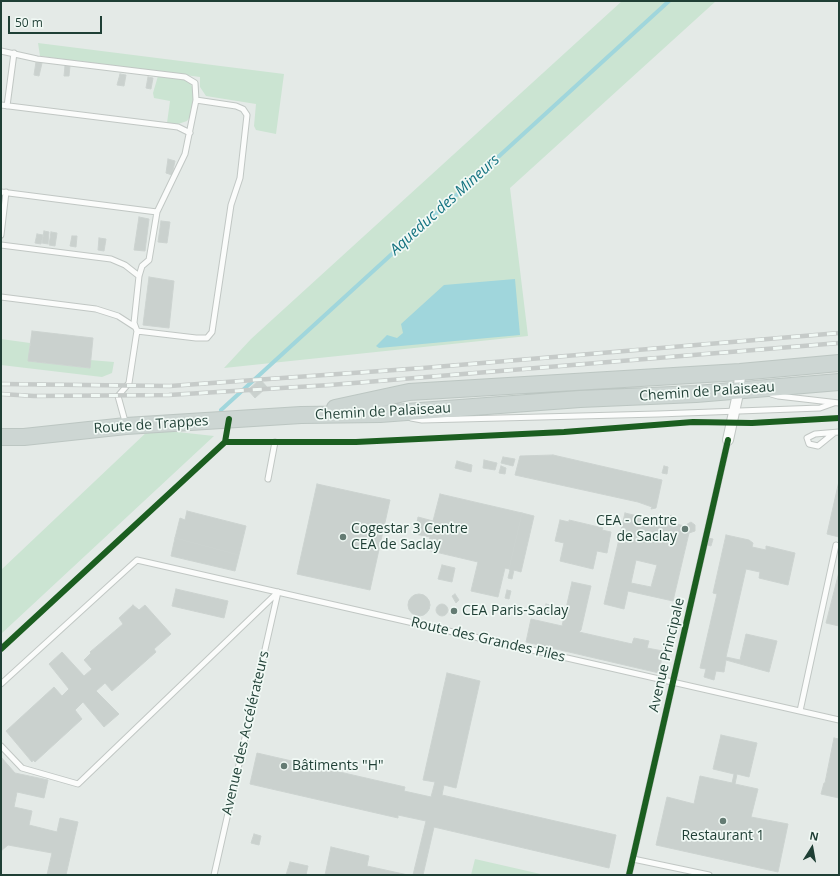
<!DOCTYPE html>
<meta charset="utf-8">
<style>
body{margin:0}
#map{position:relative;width:840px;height:876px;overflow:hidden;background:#e4eae7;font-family:"Open Sans",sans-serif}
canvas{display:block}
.frame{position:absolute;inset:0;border:2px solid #1f3f35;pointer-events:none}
.north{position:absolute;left:792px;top:828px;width:40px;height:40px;-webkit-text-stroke:3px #f1f9f5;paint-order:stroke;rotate:11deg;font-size:11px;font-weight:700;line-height:16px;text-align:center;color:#1f3f35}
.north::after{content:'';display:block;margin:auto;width:14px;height:18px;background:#1f3f35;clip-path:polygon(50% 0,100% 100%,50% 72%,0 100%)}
.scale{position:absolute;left:8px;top:16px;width:94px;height:18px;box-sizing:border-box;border:2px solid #1f3f35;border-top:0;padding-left:5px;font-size:12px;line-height:14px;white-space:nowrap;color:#1f3f35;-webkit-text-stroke:3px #f1f9f5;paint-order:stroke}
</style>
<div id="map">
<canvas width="840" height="876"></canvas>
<div class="frame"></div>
<div class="north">N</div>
<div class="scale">50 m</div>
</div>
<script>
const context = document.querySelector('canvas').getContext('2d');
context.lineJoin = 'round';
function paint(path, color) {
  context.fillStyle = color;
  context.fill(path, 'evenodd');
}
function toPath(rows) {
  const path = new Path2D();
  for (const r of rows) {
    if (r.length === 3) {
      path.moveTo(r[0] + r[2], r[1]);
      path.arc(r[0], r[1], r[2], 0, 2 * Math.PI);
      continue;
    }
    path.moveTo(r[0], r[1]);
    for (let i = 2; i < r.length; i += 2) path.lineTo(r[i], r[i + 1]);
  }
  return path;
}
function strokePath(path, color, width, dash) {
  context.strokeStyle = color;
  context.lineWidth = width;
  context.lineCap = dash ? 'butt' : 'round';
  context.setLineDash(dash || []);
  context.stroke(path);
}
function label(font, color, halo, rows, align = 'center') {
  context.font = font + ' "Open Sans",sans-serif';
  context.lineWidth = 3.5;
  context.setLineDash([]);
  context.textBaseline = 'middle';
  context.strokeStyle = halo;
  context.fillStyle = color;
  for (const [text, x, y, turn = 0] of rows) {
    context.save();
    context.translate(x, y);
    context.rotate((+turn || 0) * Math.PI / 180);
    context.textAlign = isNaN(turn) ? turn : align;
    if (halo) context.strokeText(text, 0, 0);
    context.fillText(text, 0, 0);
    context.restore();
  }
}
paint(toPath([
 [622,1,716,1,510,188,528,336,224,368,251,339],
 [38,43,284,74,276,134,256,130,254,126,256,104,206,96,200,87,200,77,40,56],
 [158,76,185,79,191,84,194,92,191,115,187,121,178,124,167,123,170,101,154,98,153,93],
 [1,339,30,343,29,361,89,368,90,360,114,362,112,373,102,377,1,365],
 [150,429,214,436,1,634,1,570],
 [475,859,545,875,471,875]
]), '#cbe4d2');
paint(toPath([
 [515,279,520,335,379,348,376,346,387,335,397,338,403,333,401,324,444,285]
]), '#a0d6dc');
strokePath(toPath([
 [221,410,669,1]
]), '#a0d6dc', 4);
const building = toPath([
 [36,62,42,63,39,76,34,75,36,62],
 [65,66,70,66,69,76,64,76,65,66],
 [120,74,126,75,124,86,117,85,120,74],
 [148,77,153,78,151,89,146,88,148,77],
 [168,159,175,161,172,175,166,173,168,159],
 [139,217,149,219,145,251,134,250,139,217],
 [161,221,170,222,167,243,158,242,161,221],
 [44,231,49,232,48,244,42,243,44,231],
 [51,232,57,233,55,246,49,245,51,232],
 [37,234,43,235,41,244,35,243,37,234],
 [72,236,77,236,76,247,70,246,72,236],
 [99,238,106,239,104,251,98,250,99,238],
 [149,277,174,281,169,328,143,325,149,277],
 [32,331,93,338,90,368,28,361,32,331],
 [260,379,267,387,255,398,248,390,260,379],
 [553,455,662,480,656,508,651,509,652,507,638,502,515,475,520,456,553,455],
 [503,457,515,459,513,466,501,463,503,457],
 [484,460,497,463,495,470,483,468,484,460],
 [457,461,472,465,471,472,455,468,457,461],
 [501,466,506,468,505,474,499,473,501,466],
 [664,466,668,467,667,474,662,473,664,466],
 [839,481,839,537,827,534,839,481],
 [317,484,390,500,370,590,297,574,317,484],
 [440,494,522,513,509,569,505,568,498,597,471,591,478,562,427,550,430,537,415,534,418,517,433,521,440,494],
 [187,511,246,526,239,555,175,538,180,518,185,520,187,511],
 [522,513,534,516,521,572,514,570,512,579,508,578,510,570,509,569,522,513],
 [625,513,659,521,660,516,668,519,671,515,677,520,675,523,677,524,684,526,691,522,695,525,695,531,689,533,673,601,628,591,624,609,604,604,625,513],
 [636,560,657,565,651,587,631,583,636,560],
 [560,520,569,522,569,520,603,528,602,530,611,532,607,553,597,551,593,569,560,561,564,543,555,541,560,520],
 [726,535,749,540,753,543,752,547,766,550,766,546,795,553,788,585,759,578,760,572,746,569,726,657,740,660,746,634,777,641,769,672,726,660,724,672,716,671,714,680,704,677,706,669,700,668,717,594,713,593,726,535],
 [175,538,239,555,235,571,171,556,175,538],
 [708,538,713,539,711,546,707,545,708,538],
 [413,544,3.5],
 [442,565,455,568,452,582,438,579,442,565],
 [839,572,839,626,826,623,839,572],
 [572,582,591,586,581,630,579,632,632,644,634,638,649,641,647,648,663,651,659,673,526,642,531,619,562,626,572,582],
 [176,589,228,601,224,618,172,606,176,589],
 [507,590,511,591,509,599,505,598,507,590],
 [455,594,459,600,456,603,452,596,455,594],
 [419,605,11],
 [442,610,6],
 [546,604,553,606,550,616,543,615,546,604],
 [133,605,139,610,145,605,171,634,154,649,156,652,112,691,105,683,96,691,119,714,104,727,83,702,75,710,82,719,35,762,33,760,32,762,6,731,54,687,62,696,69,689,49,664,62,652,84,676,92,669,84,660,91,653,90,652,123,624,119,618,133,605],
 [447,673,480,681,456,788,444,785,442,795,616,835,609,868,434,827,423,875,413,875,426,821,398,815,398,818,250,784,257,753,405,787,404,791,431,797,435,782,423,780,447,673],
 [721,735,757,743,749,777,737,774,735,784,758,789,751,817,788,824,778,872,656,845,667,797,694,804,700,776,732,783,734,774,713,769,721,735],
 [834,738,839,739,839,798,821,794,824,783,825,783,834,738],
 [1,757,15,773,48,780,44,798,17,792,14,807,32,811,29,825,57,832,60,818,78,822,66,875,47,875,52,853,8,845,1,851,1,757],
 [254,834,261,836,259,845,251,843,254,834],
 [331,847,369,856,367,866,408,875,325,875,331,847],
 [290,862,308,866,306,875,286,875,290,862]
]);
paint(building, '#cad1ce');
strokePath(building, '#ccd3d0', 1);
const lane = toPath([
 [1,51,37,59,185,77,195,83,196,100,185,154,157,212,149,260,142,266,139,276,134,323,137,331,136,337,129,383,118,396,126,425],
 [1,105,178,127,190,133],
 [7,106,14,53],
 [1,192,157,212],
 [1,235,6,192],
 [1,245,111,259,125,265,139,276],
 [1,297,96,309,118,316,135,327],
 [137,331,196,338,207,338,212,332,231,205,240,178,247,115,243,109,236,106,196,100],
 [771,394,778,396,839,403],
 [411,418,422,420,658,414,820,408,834,403],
 [834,433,818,446,809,444,807,438,815,434,839,432],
 [268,479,275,442],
 [1,684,137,560,839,720],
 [800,711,836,545,839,546],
 [1,746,22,768,78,784,278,592],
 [633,859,709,875],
 [214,875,278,592],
 [629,875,728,440]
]);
const street = toPath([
 [728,440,739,389,740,372]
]);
const primary = toPath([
 [335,408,409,392,740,372,839,363],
 [1,437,24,437,126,426,301,415,380,414,580,399,696,394,839,382]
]);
strokePath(lane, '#c1c7c4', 7);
strokePath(street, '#c1c7c4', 12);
strokePath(primary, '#bcc6c2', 18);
strokePath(lane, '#fbfcfb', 5);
strokePath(street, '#fbfcfb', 10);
strokePath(primary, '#cdd6d3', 16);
const rail = toPath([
 [1,384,170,386,423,368,839,333],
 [1,394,34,396,169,395,330,385,839,343]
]);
strokePath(rail, '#c6cbc9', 4.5);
strokePath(rail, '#f1f9f5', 3, [9]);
strokePath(toPath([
 [225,442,356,442,564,432,693,422,752,423,839,418],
 [1,649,225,442,229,419],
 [629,875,728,440]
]), '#1b5e20', 6);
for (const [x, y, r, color] of [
 [685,529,4,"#647b73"],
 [343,537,4,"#647b73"],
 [454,611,4,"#647b73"],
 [284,766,4,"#647b73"],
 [723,821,4,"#647b73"]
]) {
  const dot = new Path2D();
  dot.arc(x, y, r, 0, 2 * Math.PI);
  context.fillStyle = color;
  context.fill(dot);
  strokePath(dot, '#f1f9f5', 1.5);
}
label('14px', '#1f3f35', '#f1f9f5', [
 ["Chemin de Palaiseau",707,392,-4],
 ["Chemin de Palaiseau",383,412,-3],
 ["Route de Trappes",151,425,-4],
 ["Route des Grandes Piles",488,640,13],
 ["Avenue Principale",667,655,-77],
 ["Avenue des Accélérateurs",246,733,-77]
]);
label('14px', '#1f3f35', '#f1f9f5', [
 ["CEA - Centre",677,521,"right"],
 ["de Saclay",677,537,"right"],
 ["Cogestar 3 Centre",351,529],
 ["CEA de Saclay",351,545],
 ["CEA Paris-Saclay",462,611],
 ["Bâtiments \"H\"",292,766],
 ["Restaurant 1",723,836,"center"]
], 'left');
label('italic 15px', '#147380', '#f1f9f5', [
 ["Aqueduc des Mineurs",445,205,-42]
]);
</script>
